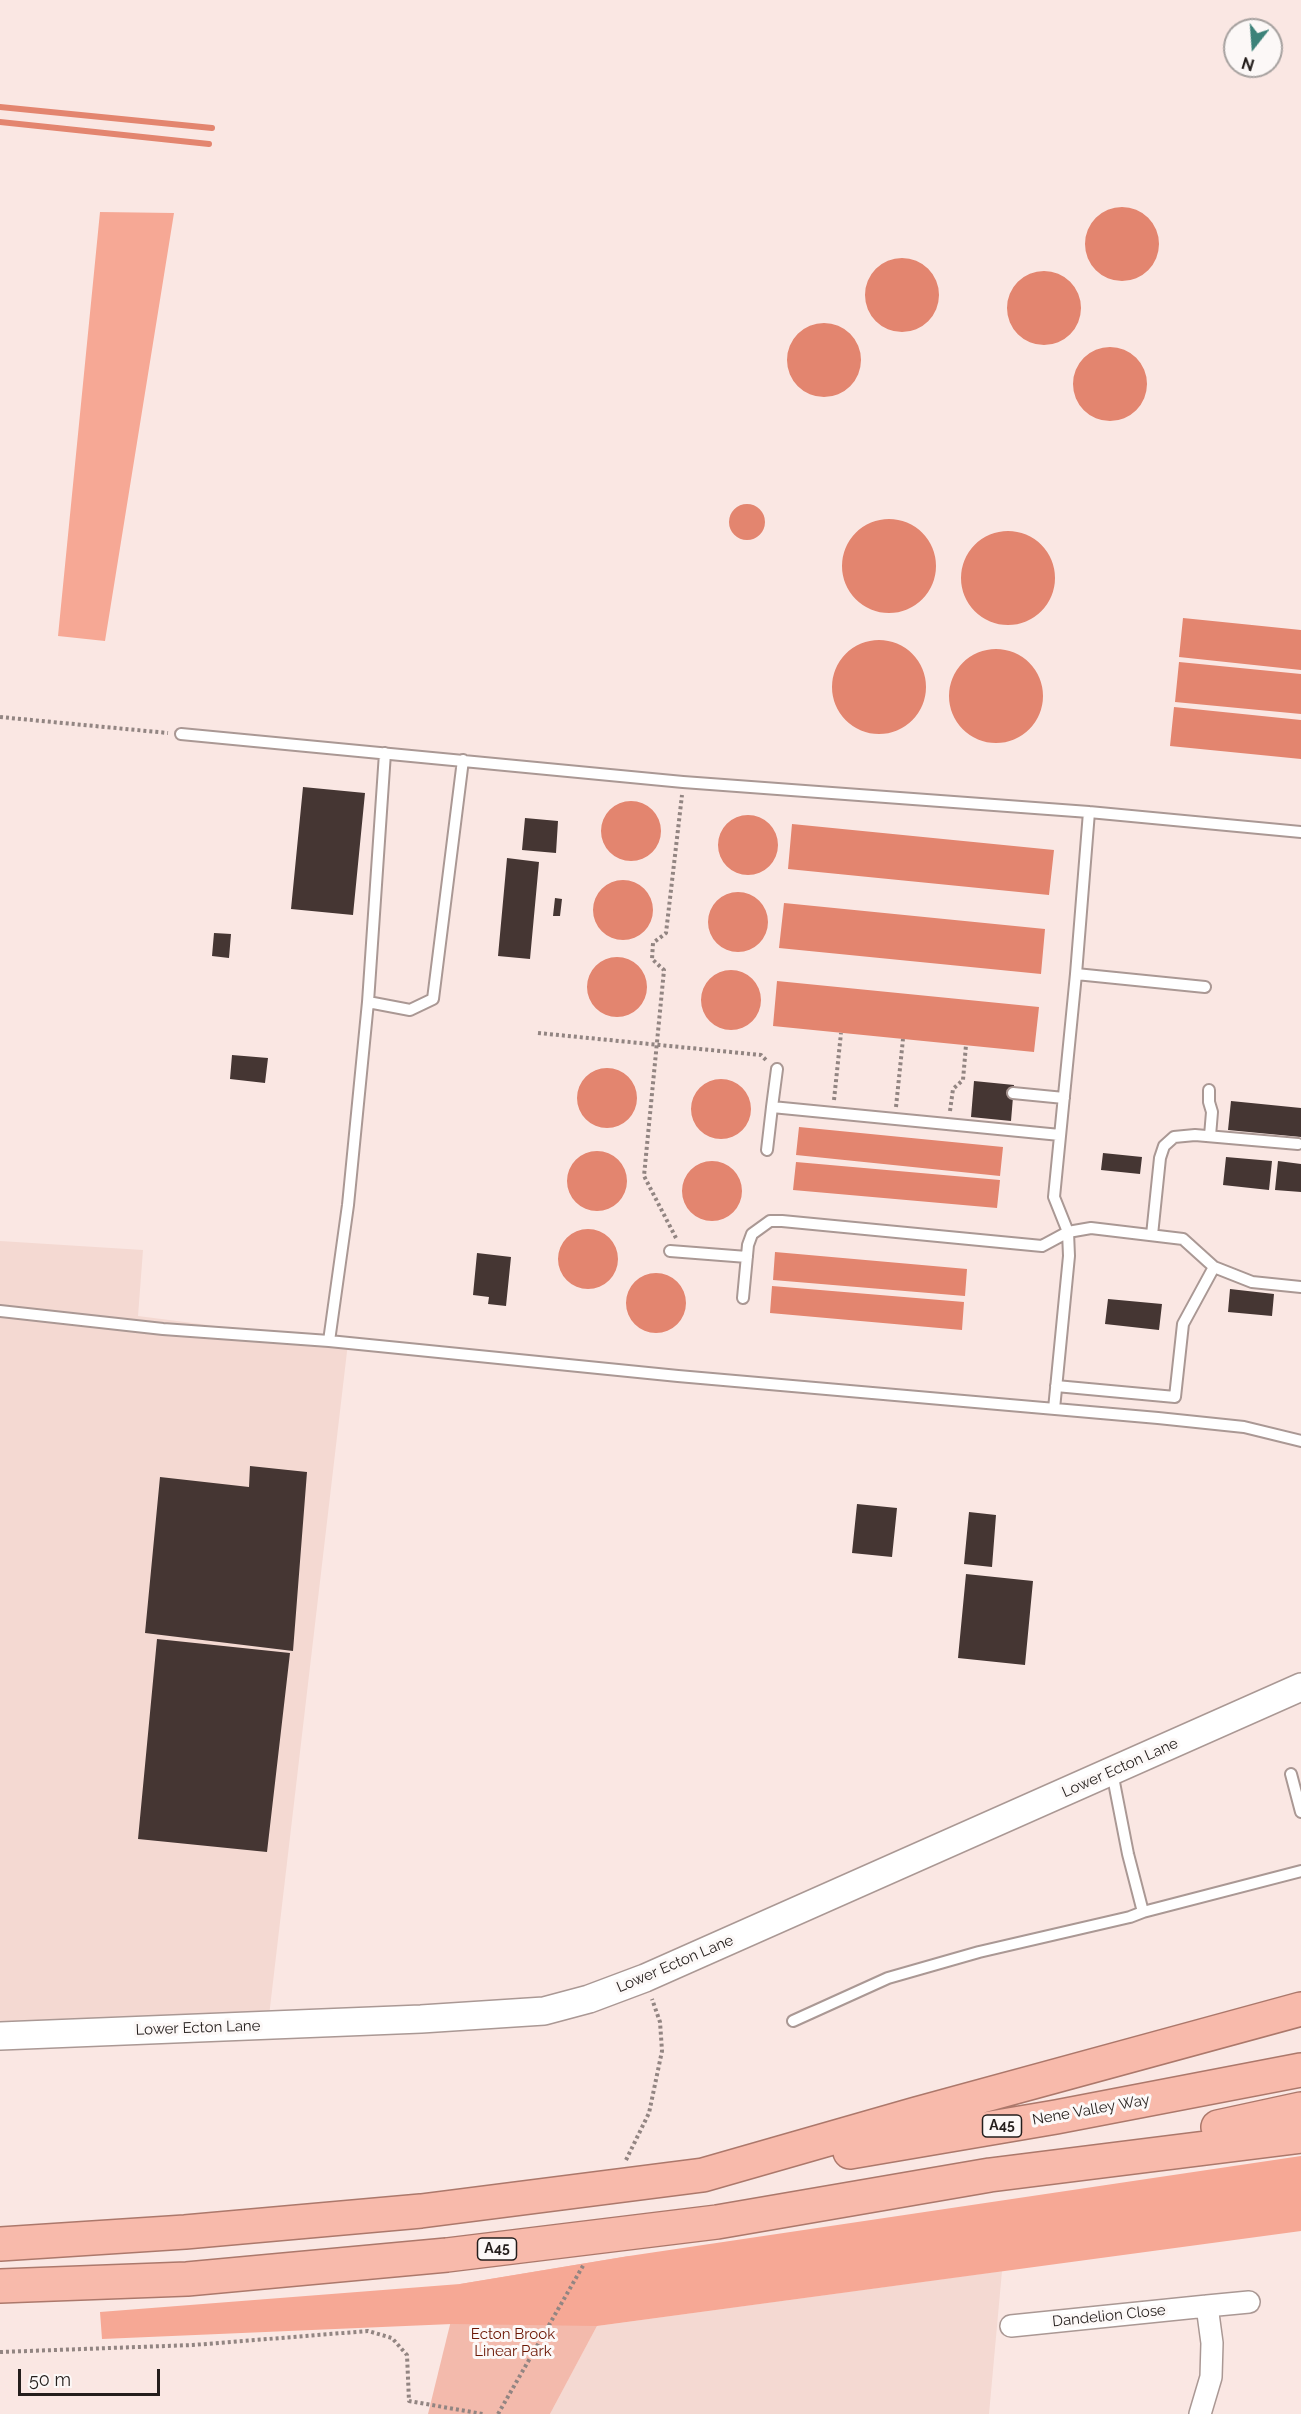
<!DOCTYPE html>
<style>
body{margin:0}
#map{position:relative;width:1301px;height:2414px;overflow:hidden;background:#fae7e3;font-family:Raleway,sans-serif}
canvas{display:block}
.north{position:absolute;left:1223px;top:18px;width:60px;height:60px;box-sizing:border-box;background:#fcf8f7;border:2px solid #a6a19f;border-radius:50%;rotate:197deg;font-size:16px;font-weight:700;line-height:24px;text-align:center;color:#241e1c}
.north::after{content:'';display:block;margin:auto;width:21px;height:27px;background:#3c8279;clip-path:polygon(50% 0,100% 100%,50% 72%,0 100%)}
.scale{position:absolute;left:18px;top:2369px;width:142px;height:27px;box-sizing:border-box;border:3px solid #241e1c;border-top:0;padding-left:8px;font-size:18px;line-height:21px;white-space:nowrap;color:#241e1c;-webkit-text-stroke:4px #fcf8f7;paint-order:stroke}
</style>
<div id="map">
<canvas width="1301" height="2414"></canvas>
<div class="north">N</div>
<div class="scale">50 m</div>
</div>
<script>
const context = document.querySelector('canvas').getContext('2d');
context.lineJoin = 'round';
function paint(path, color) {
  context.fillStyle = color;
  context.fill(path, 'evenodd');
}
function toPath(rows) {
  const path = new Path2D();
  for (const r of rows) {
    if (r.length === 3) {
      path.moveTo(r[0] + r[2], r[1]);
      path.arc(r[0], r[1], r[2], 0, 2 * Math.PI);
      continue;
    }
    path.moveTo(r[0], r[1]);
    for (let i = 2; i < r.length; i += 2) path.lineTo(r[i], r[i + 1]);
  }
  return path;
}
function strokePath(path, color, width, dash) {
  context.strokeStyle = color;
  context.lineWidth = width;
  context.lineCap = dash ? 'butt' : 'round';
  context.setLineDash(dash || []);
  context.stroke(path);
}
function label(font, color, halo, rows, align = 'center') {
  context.font = font + ' Raleway,sans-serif';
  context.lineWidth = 6;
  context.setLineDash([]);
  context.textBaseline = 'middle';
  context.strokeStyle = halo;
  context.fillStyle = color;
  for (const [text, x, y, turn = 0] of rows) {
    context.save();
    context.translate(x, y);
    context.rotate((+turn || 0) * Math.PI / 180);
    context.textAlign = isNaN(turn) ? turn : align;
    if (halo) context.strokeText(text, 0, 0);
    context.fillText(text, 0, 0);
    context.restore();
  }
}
paint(toPath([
 [0,1241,143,1250,138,1316,348,1343,267,2033,0,2042],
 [1002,2271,989,2414,550,2414,597,2326]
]), '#f4d9d2');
paint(toPath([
 [629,2256,597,2326,550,2414,428,2414,460,2284]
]), '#f3baac');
paint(toPath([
 [100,212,174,213,105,641,58,636],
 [1301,2156,1301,2231,597,2326,452,2324,102,2339,100,2312,460,2284,629,2256]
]), '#f6a895');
paint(toPath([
 [1122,244,37],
 [902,295,37],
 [1044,308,37],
 [824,360,37],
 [1110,384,37],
 [747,522,18],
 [889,566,47],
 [1008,578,47],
 [1183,618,1301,630,1301,670,1179,657],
 [879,687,47],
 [996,696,47],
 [1179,662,1301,674,1301,714,1175,702],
 [1174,707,1301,720,1301,759,1170,746],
 [631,831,30],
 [748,845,30],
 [792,824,1054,850,1049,895,788,869],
 [623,910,30],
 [738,922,30],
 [784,903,1045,929,1041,974,779,948],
 [617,987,30],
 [731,1000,30],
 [777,981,1039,1007,1034,1052,773,1026],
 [607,1098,30],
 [721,1109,30],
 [799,1127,1003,1147,1000,1176,796,1155],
 [597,1181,30],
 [712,1191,30],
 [796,1162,1000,1180,997,1208,793,1190],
 [588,1259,30],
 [775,1252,967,1269,965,1296,773,1280],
 [656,1303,30],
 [772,1286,964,1302,962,1330,770,1313]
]), '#e3856f');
strokePath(toPath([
 [0,107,212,128],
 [0,122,209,144]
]), '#e3856f', 6);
paint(toPath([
 [303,787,365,793,353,915,291,909],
 [525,818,558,821,556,853,522,850],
 [507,858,539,862,530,959,498,956],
 [555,898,562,899,560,916,553,916],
 [214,933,231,934,229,958,212,956],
 [232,1055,268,1058,265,1083,230,1079],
 [974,1081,1014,1085,1011,1121,971,1117],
 [1231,1101,1301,1108,1301,1137,1228,1130],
 [1103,1153,1142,1157,1140,1174,1101,1170],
 [1226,1157,1272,1161,1269,1190,1223,1185],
 [1278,1161,1301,1164,1301,1192,1275,1190],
 [477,1253,511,1257,506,1306,488,1304,489,1297,473,1295],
 [1230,1289,1274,1294,1272,1316,1228,1312],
 [1108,1299,1162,1304,1159,1330,1105,1324],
 [250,1466,307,1472,293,1651,145,1633,160,1477,249,1487],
 [857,1504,897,1508,892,1557,852,1553],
 [969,1512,996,1515,992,1567,964,1564],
 [966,1574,1033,1581,1025,1665,958,1658],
 [157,1639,290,1653,267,1852,138,1839]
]), '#453633');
const service = toPath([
 [181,734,683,782,1089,812,1301,832],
 [385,753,368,1002,348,1205,329,1341,678,1376,1158,1418,1244,1427,1301,1441],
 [1076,974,1205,987],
 [368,1002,410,1010,433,999,463,760],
 [1209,1090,1209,1102,1212,1112,1210,1136],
 [1013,1093,1064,1098],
 [772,1107,777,1069],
 [767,1150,772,1107,1060,1135],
 [1152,1235,1160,1158,1164,1146,1174,1137,1195,1135,1298,1144],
 [670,1251,747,1257],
 [743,1298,748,1245,752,1234,770,1221,782,1221,1042,1246,1068,1232,1091,1228,1183,1239,1214,1267,1252,1282,1301,1287],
 [0,1311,163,1329,329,1341],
 [1056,1386,1175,1397,1183,1324,1214,1267],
 [1054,1409,1069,1256,1068,1232,1054,1197,1076,974,1089,812],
 [1291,1774,1301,1812],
 [1143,1912,1301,1871],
 [793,2021,888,1978,979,1952,1130,1917,1143,1912,1128,1854,1112,1772]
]);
const minor = toPath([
 [1011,2326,1207,2306],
 [1200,2414,1211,2377,1212,2343,1207,2306,1249,2302]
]);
const tertiary = toPath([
 [0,2036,421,2019,544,2011,589,1999,645,1978,1301,1687]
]);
const trunk = toPath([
 [1218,2127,1301,2109],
 [850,2152,1056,2117,1301,2070],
 [0,2244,185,2232,421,2211,703,2175,916,2114,1301,2009],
 [0,2286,187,2279,447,2255,717,2222,990,2175,1301,2136]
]);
strokePath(service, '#aa9894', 14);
strokePath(minor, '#aa9894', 24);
strokePath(tertiary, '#aa9894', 30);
strokePath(trunk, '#ac786b', 36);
strokePath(toPath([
 [0,717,168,733],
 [538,1033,761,1055,767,1061],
 [834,1100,841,1033],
 [896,1107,903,1039],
 [950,1111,953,1089,963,1080,966,1045],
 [676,1238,644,1176,664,970,652,959,653,943,666,933,682,795],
 [626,2160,649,2113,662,2051,660,2022,652,1999],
 [0,2352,193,2345,368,2331,392,2338,407,2355,409,2401,483,2414],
 [498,2414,584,2264]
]), '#928582', 4, [3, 3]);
strokePath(service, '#fff', 10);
strokePath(minor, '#fff', 21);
strokePath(tertiary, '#fff', 27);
strokePath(trunk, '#f8baab', 33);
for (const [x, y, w] of [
 [1002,2126,39],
 [497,2249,39]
]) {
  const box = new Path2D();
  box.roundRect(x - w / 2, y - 11, w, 22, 4.5);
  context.fillStyle = '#fcf8f7';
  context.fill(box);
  strokePath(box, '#241e1c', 1.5);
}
label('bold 14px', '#241e1c', null, [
 ["A45",1002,2126],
 ["A45",497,2249]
]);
label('15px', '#241e1c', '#fcf8f7', [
 ["Lower Ecton Lane",1120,1768,-24],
 ["Lower Ecton Lane",675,1964,-23],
 ["Lower Ecton Lane",198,2028,-2],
 ["Nene Valley Way",1091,2110,-10],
 ["Dandelion Close",1109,2316,-6]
]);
label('15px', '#6b1704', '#fcf8f7', [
 ["Ecton Brook",513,2334],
 ["Linear Park",513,2351]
]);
</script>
